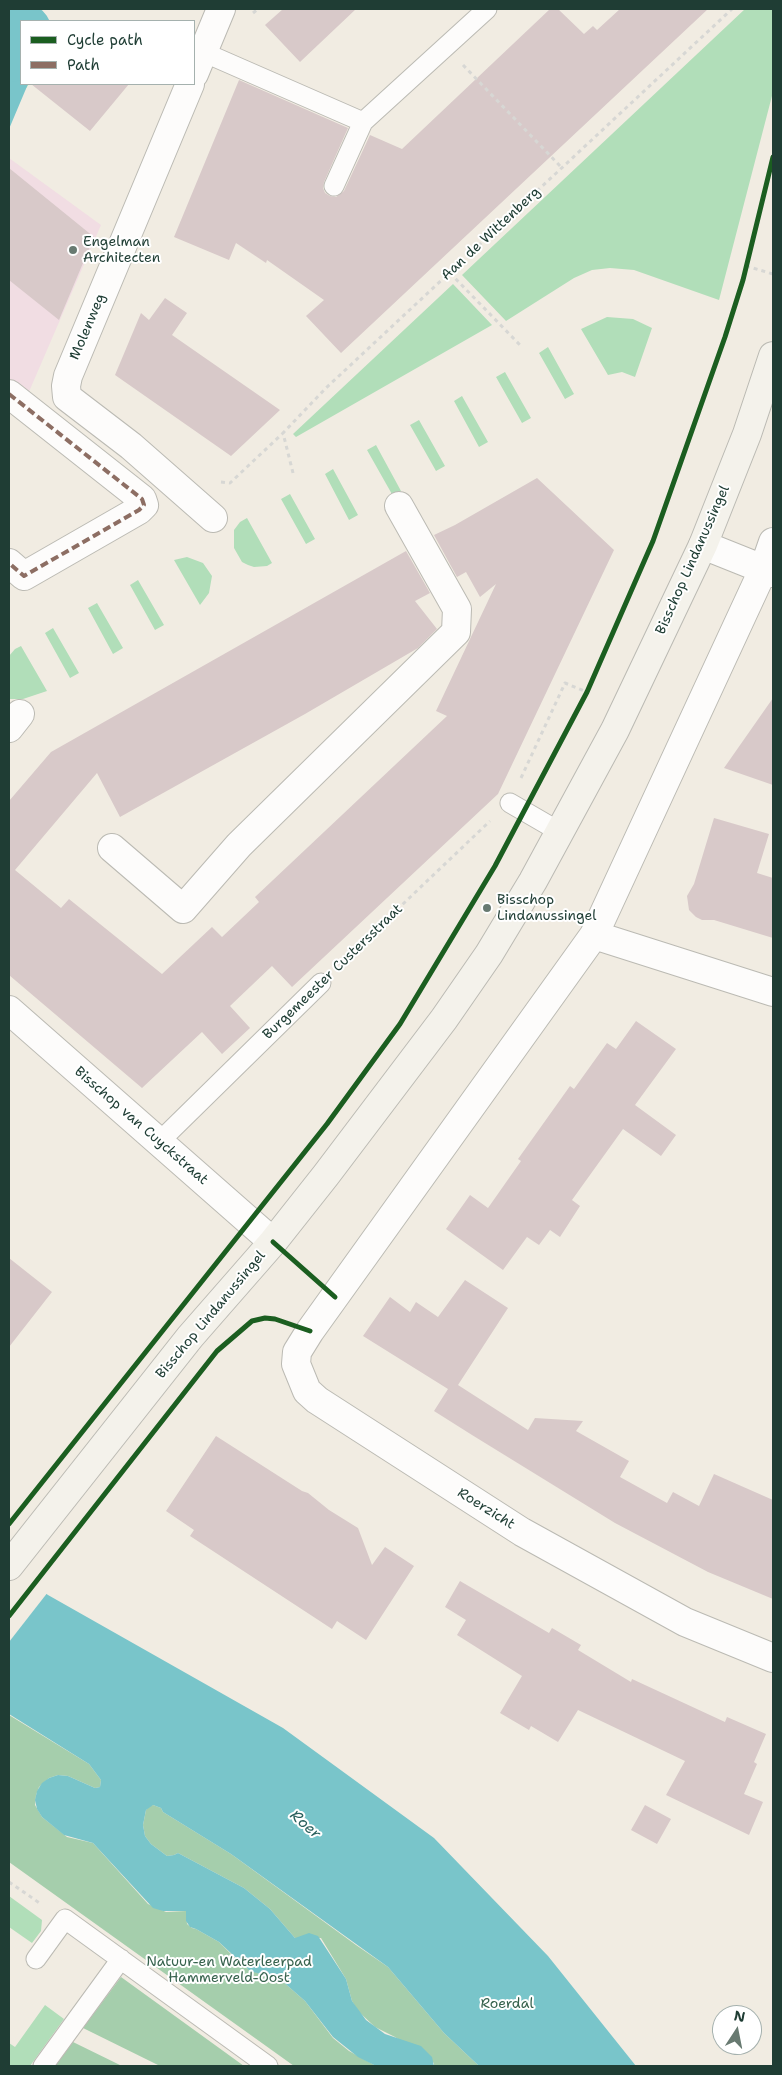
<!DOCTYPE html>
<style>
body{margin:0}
#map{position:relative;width:782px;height:2075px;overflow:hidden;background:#f1ece2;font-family:"Shantell Sans",sans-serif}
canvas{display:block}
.frame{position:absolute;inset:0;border:10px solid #1f3d34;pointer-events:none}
.legend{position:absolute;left:20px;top:20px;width:175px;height:65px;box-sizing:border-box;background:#fff;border:1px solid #a5b1ae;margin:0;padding:6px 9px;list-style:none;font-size:15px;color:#1f3d34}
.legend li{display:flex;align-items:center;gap:10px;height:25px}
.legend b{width:25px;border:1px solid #a5b1ae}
.north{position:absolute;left:712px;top:2005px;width:50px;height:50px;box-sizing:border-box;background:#fff;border:1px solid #a5b1ae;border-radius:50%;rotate:11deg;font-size:14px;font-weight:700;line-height:20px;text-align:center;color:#1f3d34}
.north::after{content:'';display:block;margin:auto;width:18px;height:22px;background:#687a71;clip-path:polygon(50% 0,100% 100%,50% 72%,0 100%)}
</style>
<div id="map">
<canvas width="782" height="2075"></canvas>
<div class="frame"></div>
<ul class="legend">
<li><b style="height:6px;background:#1b5e20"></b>Cycle path</li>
<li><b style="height:6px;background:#8d6e63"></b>Path</li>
</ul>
<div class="north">N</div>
</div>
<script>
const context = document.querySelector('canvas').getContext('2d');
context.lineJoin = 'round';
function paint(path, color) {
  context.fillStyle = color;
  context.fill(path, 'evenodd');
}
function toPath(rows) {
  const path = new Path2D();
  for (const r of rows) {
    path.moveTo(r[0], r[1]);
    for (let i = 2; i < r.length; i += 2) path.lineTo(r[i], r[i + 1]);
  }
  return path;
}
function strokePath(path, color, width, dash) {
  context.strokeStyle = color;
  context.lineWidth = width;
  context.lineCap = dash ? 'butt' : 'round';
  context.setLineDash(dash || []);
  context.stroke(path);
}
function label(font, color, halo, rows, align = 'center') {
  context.font = font + ' "Shantell Sans",sans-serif';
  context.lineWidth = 4;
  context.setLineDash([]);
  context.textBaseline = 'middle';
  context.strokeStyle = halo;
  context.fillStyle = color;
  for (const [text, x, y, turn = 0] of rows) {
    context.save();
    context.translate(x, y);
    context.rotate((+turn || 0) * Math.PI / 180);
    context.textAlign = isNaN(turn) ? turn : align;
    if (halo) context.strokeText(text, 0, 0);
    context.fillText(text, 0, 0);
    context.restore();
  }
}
paint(toPath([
 [9,158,101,225,25,401,9,387]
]), '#f1dde3');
paint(toPath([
 [745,9,773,9,773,92,719,300,634,270,610,268,592,270,574,278,506,321,462,275],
 [9,38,21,47,21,84,29,84,9,113],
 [453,284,492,325,296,437,293,434],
 [607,317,633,319,652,328,635,377,622,372,608,375,581,329],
 [548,347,574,394,565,399,539,353],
 [505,372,531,418,522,423,496,377],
 [462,396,488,442,479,447,454,401],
 [419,420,445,466,436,471,410,425],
 [376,445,401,491,393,496,367,450],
 [333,469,358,515,349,520,325,474],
 [290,494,315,539,306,544,281,499],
 [247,518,272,563,267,566,254,567,248,565,242,562,234,548,234,530,240,522],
 [187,557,203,563,212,576,209,593,200,605,174,560],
 [138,580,164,625,155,630,130,585],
 [97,603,123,648,113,654,88,608],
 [53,628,79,673,70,678,45,633],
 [21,646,47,691,23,699,9,699,9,656,15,649],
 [9,1896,42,1920,41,1931,32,1943,9,1927],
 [45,2005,64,2019,30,2066,9,2066,9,2043,15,2047]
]), '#b1deb9');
paint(toPath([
 [9,1715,89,1764,101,1780,100,1787,95,1788,68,1776,58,1775,49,1778,39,1787,36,1795,35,1805,42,1817,67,1837,93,1843,148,1904,166,1912,186,1911,187,1924,192,1928,196,1929,219,1942,244,1967,264,1976,281,1980,305,2001,333,2038,349,2051,376,2066,294,2066,9,1862],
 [153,1805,161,1808,163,1812,231,1854,356,1945,388,1967,444,2033,479,2066,434,2066,434,2063,395,2037,375,2027,358,2011,352,2001,346,1979,321,1938,295,1938,270,1909,244,1888,178,1853,174,1855,167,1856,151,1844,145,1836,143,1825,146,1810,149,1806],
 [121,1977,244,2066,160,2066,83,2028],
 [73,2042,122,2066,55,2066]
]), '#a5ceac');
paint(toPath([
 [9,64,21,75,21,84,28,84,9,129],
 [9,1566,48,1595,283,1728,434,1838,548,1956,636,2066,479,2066,444,2033,388,1967,231,1854,163,1812,161,1808,153,1805,146,1810,143,1825,145,1836,151,1844,167,1856,174,1855,178,1853,244,1888,270,1909,295,1938,309,1933,318,1936,346,1979,352,2001,366,2020,385,2034,421,2046,432,2057,434,2066,376,2066,358,2057,333,2037,305,2001,281,1980,250,1971,219,1942,196,1929,190,1927,186,1921,186,1911,163,1911,153,1908,93,1843,64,1835,42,1817,37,1809,35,1800,37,1791,42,1783,49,1778,58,1775,68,1776,95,1788,100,1787,101,1780,89,1764,9,1714]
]), '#79c5ca');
paint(toPath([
 [9,1564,48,1592,9,1642]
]), '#f1ece2');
strokePath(toPath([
 [9,51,21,33]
]), '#79c5ca', 62);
paint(toPath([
 [283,9,356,9,300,62,265,25],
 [550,9,558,9,584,34,593,26,597,30,620,9,708,9,341,353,306,316,324,300,267,260,266,263,236,243,229,260,174,237,239,80,348,128,324,182,323,188,325,193,330,196,336,197,344,191,370,135,402,149],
 [31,84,129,84,90,131],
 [9,168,94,237,59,320,9,280],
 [165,298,187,313,172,335,280,410,231,456,115,375,141,313,149,320],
 [537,478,614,550,498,794,292,987,272,966,230,1006,250,1028,222,1054,202,1032,142,1088,9,975,9,801,51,752,406,551,430,593,415,601,437,629,418,648,305,714,120,817,97,773,15,870,61,908,69,899,162,974,212,927,222,937,259,902,255,897,447,716,436,711,496,584,480,597,466,572,457,577,434,535,455,525],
 [773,698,773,785,724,768],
 [714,818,769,834,757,873,773,878,773,938,714,920,702,920,696,917,689,910,687,896,694,884],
 [636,1021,676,1049,635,1105,676,1135,661,1156,623,1129,572,1200,580,1206,560,1237,550,1230,539,1245,527,1237,503,1270,446,1229,470,1195,488,1208,521,1161,518,1159,570,1086,574,1089,607,1043,616,1049],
 [9,1258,52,1292,9,1347],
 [465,1280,508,1308,458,1385,528,1430,535,1418,583,1421,576,1431,629,1461,620,1477,667,1503,673,1492,699,1506,714,1474,773,1500,773,1599,708,1572,615,1523,472,1435,434,1411,448,1389,363,1336,390,1297,410,1312,416,1302,438,1317],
 [216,1436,302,1491,308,1493,329,1510,358,1528,372,1565,385,1547,414,1566,366,1640,337,1621,332,1629,190,1536,194,1530,166,1511],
 [460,1581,549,1633,552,1628,581,1645,578,1650,631,1682,632,1679,725,1722,727,1717,766,1734,754,1762,757,1764,744,1794,763,1802,749,1835,666,1795,685,1761,578,1710,558,1742,531,1726,529,1730,500,1713,522,1676,457,1635,466,1620,445,1607],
 [645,1805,671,1819,657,1844,631,1830]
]), '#d8c9c9');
const lane = toPath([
 [203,52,363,122,487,9],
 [334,186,363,122],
 [510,803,560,832],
 [158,1143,321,983],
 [36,1959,65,1919,268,2066],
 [43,2066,121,1959]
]);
const street = toPath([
 [194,74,221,9],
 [190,84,68,376,66,386,67,397,131,446,213,518],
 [9,394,142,499,144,505,139,510,24,576,9,563],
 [773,542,764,568,594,935,310,1331,297,1352,296,1364,307,1391,317,1400,522,1532,685,1622,773,1658],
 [703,545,773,573],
 [9,728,20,714],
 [112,848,183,909,239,845,456,632,457,609,399,506],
 [594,935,773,992],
 [9,1010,273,1242]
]);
const secondary = toPath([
 [9,1566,190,1337,273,1242,326,1175,444,1019,489,954,533,881,615,730,703,545,747,434,773,356]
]);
strokePath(lane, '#bbbab3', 21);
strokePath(street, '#bbbab3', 30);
strokePath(secondary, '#bbbab3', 30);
strokePath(toPath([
 [253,13,258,9],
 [463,65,562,168],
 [746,266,773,274],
 [450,273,520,345],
 [293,473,283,433,326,388,732,9],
 [221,482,230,483,283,433],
 [521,778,565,683,587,692],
 [339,965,490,821],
 [9,1882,41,1904]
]), '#d7d7d4', 3, [4, 4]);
strokePath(lane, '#fdfcfb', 19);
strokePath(street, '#fdfcfb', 28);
strokePath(secondary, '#f4f2eb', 28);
strokePath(toPath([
 [9,394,142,499,144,505,139,510,24,576,9,563]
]), '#8d6e63', 4, [8, 4]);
strokePath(toPath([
 [273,1242,335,1297],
 [9,1524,327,1124,400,1024,495,866,587,692,653,541,725,337,743,280,773,157],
 [9,1616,217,1351,252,1321,265,1318,275,1319,310,1331]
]), '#1b5e20', 5);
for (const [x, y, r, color] of [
 [73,250,5,"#687a71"],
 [487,908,5,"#687a71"]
]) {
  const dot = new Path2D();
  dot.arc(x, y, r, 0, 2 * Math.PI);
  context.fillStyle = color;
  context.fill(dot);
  strokePath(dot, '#fff', 2);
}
label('14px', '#1f3d34', '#fff', [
 ["Aan de Wittenberg",491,234,-43],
 ["Molenweg",88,327,-67],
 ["Bisschop Lindanussingel",693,560,-66],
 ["Burgemeester Custersstraat",333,972,-44],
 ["Bisschop van Cuyckstraat",141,1126,41],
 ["Bisschop Lindanussingel",211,1315,-50],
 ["Roerzicht",486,1509,32]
]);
label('14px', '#1f3d34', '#fff', [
 ["Engelman",83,242],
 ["Architecten",83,258],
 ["Bisschop",497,900],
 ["Lindanussingel",497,916]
], 'left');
label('14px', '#36624d', '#fff', [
 ["Natuur-en Waterleerpad",229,1962],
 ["Hammerveld-Oost",229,1978],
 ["Roerdal",507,2004]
]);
label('italic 15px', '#2b615e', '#fff', [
 ["Roer",305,1825,41]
]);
</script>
